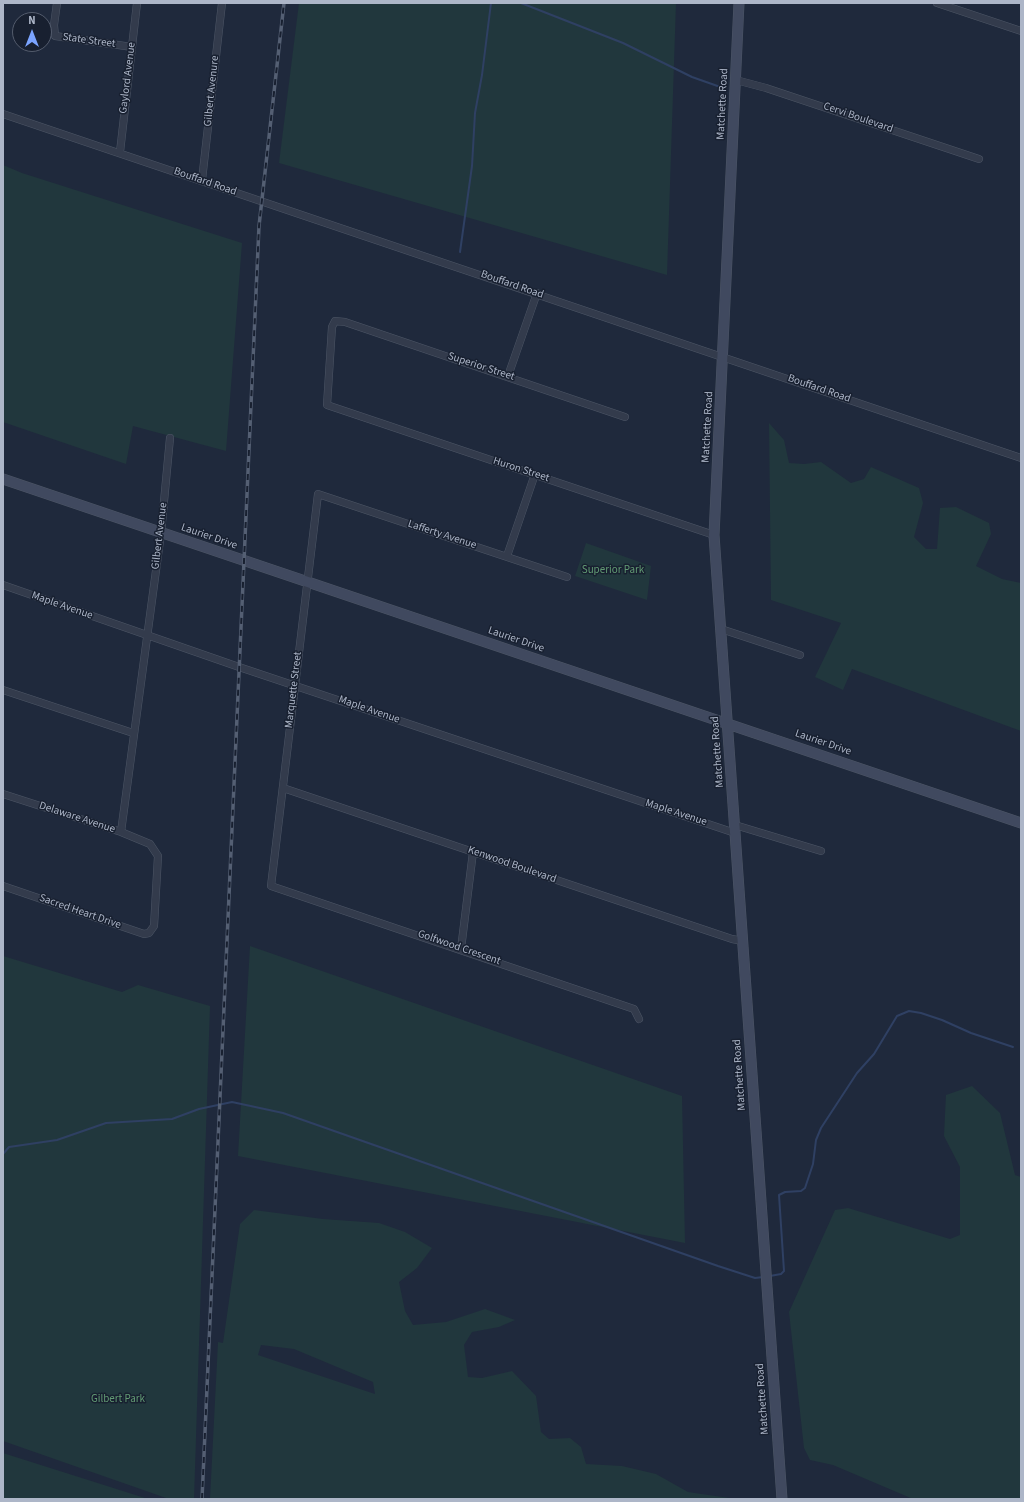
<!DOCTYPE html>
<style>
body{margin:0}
#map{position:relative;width:1024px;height:1502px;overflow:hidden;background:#1f293c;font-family:"Source Sans 3",sans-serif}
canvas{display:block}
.frame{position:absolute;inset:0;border:4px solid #adb6c8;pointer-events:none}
.north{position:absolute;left:12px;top:12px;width:40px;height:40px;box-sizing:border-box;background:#182030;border:1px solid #545c6d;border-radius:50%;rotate:0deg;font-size:11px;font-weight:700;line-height:16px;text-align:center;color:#adb6c8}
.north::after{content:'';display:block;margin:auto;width:14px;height:18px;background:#7ba4ff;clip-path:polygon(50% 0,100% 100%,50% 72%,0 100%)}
</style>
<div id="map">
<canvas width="1024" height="1502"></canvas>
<div class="frame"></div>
<div class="north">N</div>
</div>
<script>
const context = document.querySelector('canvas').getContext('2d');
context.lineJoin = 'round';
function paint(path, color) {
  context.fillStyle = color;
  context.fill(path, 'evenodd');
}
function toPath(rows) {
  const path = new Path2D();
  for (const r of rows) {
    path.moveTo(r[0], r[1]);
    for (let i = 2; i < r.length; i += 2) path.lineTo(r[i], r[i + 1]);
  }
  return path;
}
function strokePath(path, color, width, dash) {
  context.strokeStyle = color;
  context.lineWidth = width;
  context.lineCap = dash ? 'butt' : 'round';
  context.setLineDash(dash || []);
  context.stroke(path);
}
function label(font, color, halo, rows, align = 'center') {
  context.font = font + ' "Source Sans 3",sans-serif';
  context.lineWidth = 3;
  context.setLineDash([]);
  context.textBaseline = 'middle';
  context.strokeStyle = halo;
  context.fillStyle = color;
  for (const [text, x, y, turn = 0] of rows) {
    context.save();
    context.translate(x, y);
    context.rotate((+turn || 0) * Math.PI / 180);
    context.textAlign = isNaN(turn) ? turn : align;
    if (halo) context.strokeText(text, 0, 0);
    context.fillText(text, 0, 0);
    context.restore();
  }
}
paint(toPath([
 [299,3,676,3,667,275,279,163],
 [3,165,22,173,242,243,226,451,133,426,126,464,3,422],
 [769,423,784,440,789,463,804,464,821,462,851,483,864,479,871,467,919,488,923,503,914,537,926,549,937,549,940,508,956,507,989,523,991,534,976,566,1002,579,1021,583,1021,731,852,669,843,690,815,677,841,623,771,600],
 [586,543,651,566,647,600,575,576],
 [250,946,682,1096,685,1243,238,1156],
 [3,956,122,992,138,985,210,1006,194,1499,169,1499,3,1441],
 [972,1086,1000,1113,1015,1175,1021,1177,1021,1499,913,1499,833,1465,810,1460,804,1448,789,1312,835,1210,848,1208,950,1239,960,1235,960,1167,944,1136,946,1095],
 [254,1210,323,1219,379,1223,405,1232,432,1248,417,1268,399,1282,405,1311,413,1325,446,1322,485,1309,515,1320,499,1327,472,1332,464,1345,468,1377,482,1378,512,1371,536,1396,541,1432,549,1439,570,1438,581,1447,586,1464,622,1466,656,1474,688,1492,736,1499,210,1499,218,1342,223,1343,240,1224],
 [261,1345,294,1349,373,1382,375,1394,258,1355],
 [3,1453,148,1499,3,1499]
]), '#21373d');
strokePath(toPath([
 [521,3,623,43,692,77,726,89],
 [460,252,472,166,475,113,482,75,491,3],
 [3,1154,9,1147,57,1140,106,1123,172,1119,199,1109,232,1102,283,1113,718,1266,755,1278,763,1277],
 [770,1276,781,1274,784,1271,779,1195,785,1192,801,1191,805,1188,813,1164,816,1140,821,1128,857,1073,874,1054,897,1016,909,1011,921,1013,942,1020,971,1033,1013,1047]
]), '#2f4063', 2);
const street = toPath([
 [57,3,54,25,55,36,132,47],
 [937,3,1021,31],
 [736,80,766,88,979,159],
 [3,114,1021,458],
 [120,152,137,3],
 [202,180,222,3],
 [508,376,537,293],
 [625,417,345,322,335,321,332,327,327,405,714,535],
 [507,556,535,474],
 [567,577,318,494,271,886,634,1009,639,1019],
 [3,585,239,667,735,833],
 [721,629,800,655],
 [3,690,133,733],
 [283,788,732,939,743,941],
 [3,794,121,832,150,844,158,856,154,926,149,933,144,934,3,886],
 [735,825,821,851],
 [121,832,161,533,170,438],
 [461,949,473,852]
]);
const secondary = toPath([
 [739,3,714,535,782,1499],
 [3,479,1021,823]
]);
strokePath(street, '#4d5666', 8);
strokePath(secondary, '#4d5666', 11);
strokePath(street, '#333b4c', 7);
strokePath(secondary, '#40495f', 10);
const rail = toPath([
 [202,1499,259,226,284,3]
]);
strokePath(rail, '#545f73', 3.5);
strokePath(rail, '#182030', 2, [6]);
label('11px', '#adb6c8', '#182030', [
 ["State Street",89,41,8],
 ["Gaylord Avenue",128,78,-83],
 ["Gilbert Avenure",212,91,-84],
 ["Matchette Road",723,104,-87],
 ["Cervi Boulevard",858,118,19],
 ["Bouffard Road",205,182,19],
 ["Bouffard Road",512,285,19],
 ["Superior Street",481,367,18],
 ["Bouffard Road",819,389,19],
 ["Matchette Road",708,427,-87],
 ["Huron Street",521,470,18],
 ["Lafferty Avenue",442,535,18],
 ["Gilbert Avenue",160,536,-83],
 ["Laurier Drive",209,537,19],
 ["Maple Avenue",62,606,19],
 ["Laurier Drive",516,640,19],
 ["Marquette Street",294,690,-83],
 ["Maple Avenue",369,710,19],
 ["Laurier Drive",823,743,19],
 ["Matchette Road",718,752,-94],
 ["Maple Avenue",676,813,18],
 ["Delaware Avenue",77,818,18],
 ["Kenwood Boulevard",512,865,19],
 ["Sacred Heart Drive",80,912,19],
 ["Golfwood Crescent",459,948,19],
 ["Matchette Road",740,1075,-94],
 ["Matchette Road",763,1399,-94]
]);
label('11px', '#629b74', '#182030', [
 ["Superior Park",613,571],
 ["Gilbert Park",118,1400]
]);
</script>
